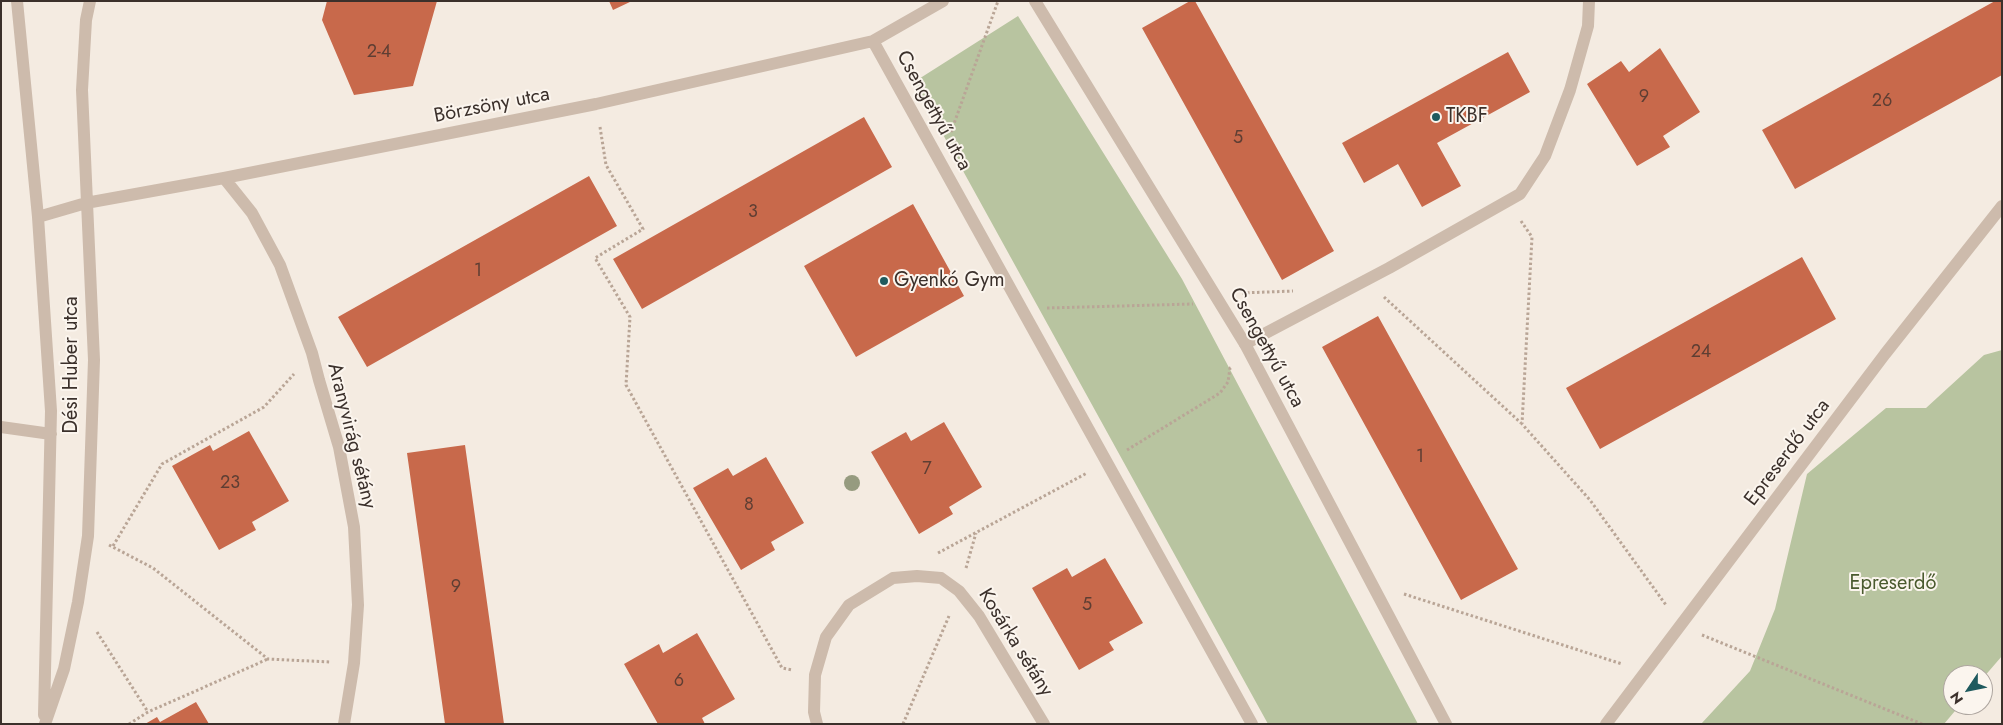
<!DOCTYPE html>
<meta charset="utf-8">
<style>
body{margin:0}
#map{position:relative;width:2003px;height:725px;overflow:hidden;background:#f4ebe1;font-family:Jost,sans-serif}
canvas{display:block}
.frame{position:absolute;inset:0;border:2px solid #3b302b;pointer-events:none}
.north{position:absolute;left:1943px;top:665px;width:50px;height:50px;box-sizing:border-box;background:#fbf5ee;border:1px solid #aea6a0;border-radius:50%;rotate:236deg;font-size:14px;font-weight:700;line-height:20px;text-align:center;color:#3b302b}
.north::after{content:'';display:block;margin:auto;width:18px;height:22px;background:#1f5a5e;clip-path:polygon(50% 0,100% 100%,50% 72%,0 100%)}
</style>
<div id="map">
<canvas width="2003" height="725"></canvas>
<div class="frame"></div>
<div class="north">N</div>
</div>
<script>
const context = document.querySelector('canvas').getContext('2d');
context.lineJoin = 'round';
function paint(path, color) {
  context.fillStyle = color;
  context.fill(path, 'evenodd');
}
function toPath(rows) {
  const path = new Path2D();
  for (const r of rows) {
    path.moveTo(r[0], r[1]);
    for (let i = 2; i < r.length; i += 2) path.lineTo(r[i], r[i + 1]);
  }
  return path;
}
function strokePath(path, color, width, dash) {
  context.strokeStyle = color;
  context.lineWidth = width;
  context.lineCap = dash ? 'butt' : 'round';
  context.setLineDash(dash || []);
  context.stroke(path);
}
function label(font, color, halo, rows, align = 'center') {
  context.font = font + ' Jost,sans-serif';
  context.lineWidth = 4;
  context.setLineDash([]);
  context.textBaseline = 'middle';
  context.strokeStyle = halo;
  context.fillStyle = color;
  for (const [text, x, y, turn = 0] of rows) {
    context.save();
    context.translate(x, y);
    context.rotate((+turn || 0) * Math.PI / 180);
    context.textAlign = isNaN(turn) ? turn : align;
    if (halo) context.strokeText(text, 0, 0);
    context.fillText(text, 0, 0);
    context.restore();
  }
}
paint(toPath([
 [1018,16,1182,279,1418,724,1268,724,914,82],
 [2002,350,2002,656,1983,678,1983,675,1953,675,1953,705,1960,705,1944,724,1701,724,1750,671,1775,609,1807,474,1886,408,1926,408,1984,355]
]), '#b8c4a0');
paint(toPath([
 [327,1,437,1,413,86,354,95,322,20],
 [609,1,632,1,613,10],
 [1190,1,1195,1,1334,251,1282,280,1142,28],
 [1995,1,2002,1,2002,75,1795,189,1762,130],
 [1660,48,1700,112,1663,136,1670,147,1637,166,1587,84,1621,61,1629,72],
 [1508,52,1530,92,1437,143,1461,186,1422,207,1398,164,1364,183,1342,143],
 [864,117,892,167,642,309,613,259],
 [589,176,617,226,367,367,338,317],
 [913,204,964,296,856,357,804,266],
 [1802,257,1836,319,1600,449,1566,388],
 [1378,316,1518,569,1461,600,1322,347],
 [944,422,982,487,949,507,953,514,919,534,871,452,906,432,911,441],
 [249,431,289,501,252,522,256,530,219,550,172,466,210,445,213,451],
 [465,445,504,724,445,724,407,453],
 [766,457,804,523,771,542,775,550,741,570,693,488,728,468,733,476],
 [1105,558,1143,623,1109,642,1114,650,1079,670,1032,588,1067,568,1072,577],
 [697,633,735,699,702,718,705,724,658,724,624,664,659,644,663,653],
 [196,702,209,724,145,724,157,717,160,722]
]), '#c8694b');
strokePath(toPath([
 [600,127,606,165,643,229,595,258,630,317,626,385,782,668,792,670],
 [951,132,998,1],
 [1521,221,1532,237,1522,424,1590,500,1666,605],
 [1242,293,1293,291],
 [1384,297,1521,423],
 [1047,308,1193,304],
 [1127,450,1220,393,1228,382,1230,368,1232,367],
 [109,545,153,568,268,659,330,662],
 [113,546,162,464,264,407,294,374],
 [938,553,1087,473],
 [966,568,976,533],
 [1404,594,1622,664],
 [97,632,148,712],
 [1702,635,1922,724],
 [129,724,148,712,268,659],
 [903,724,949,616]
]), '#b9a596', 3, [2.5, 2.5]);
strokePath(toPath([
 [1245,344,1389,268,1520,194,1545,156,1570,90,1588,26,1589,1],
 [817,724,814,712,815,675,826,637,849,605,893,578,917,576,941,578,959,591,979,616,1044,724]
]), '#cdbbac', 12);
strokePath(toPath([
 [17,1,38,217,51,411,44,715],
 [1035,1,1245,344,1446,724],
 [873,41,1252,724],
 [224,178,252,213,280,265,312,353,319,380,339,447,354,527,358,605,354,663,344,724],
 [38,217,86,203,224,178,596,104,873,41,943,1],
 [1,427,51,434],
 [45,724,64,669,78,602,88,536,94,360,82,90,86,20,90,1],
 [1606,724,1885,354,2002,206]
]), '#cdbbac', 12);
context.fillStyle = '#969b7f';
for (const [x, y] of [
 [852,483]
]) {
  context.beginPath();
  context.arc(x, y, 8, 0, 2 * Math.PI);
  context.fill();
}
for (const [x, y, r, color] of [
 [1436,117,5,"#1f5a5e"],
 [884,281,5,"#1f5a5e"]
]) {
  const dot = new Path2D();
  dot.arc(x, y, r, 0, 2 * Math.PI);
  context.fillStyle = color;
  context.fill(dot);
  strokePath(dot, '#fbf5ee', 2);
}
label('18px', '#5e3e33', null, [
 ["2-4",379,53],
 ["9",1644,98],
 ["26",1882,102],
 ["5",1238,139],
 ["3",753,213],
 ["1",478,272],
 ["24",1701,353],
 ["1",1420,458],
 ["7",927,470],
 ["23",230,484],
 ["8",749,506],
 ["9",456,588],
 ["5",1087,606],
 ["6",679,682]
]);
label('20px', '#3b302b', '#fbf5ee', [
 ["Börzsöny utca",492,106,-11],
 ["Csengettyű utca",933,111,61],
 ["Csengettyű utca",1266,348,61],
 ["Dési Huber utca",72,365,-90],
 ["Aranyvirág sétány",351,436,76],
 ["Epreserdő utca",1788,453,-53],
 ["Kosárka sétány",1015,643,58]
]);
label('20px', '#3b302b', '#fbf5ee', [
 ["TKBF",1446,117],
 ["Gyenkó Gym",894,281]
], 'left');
label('20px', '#4a5a2e', '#fbf5ee', [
 ["Epreserdő",1893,584]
]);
</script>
